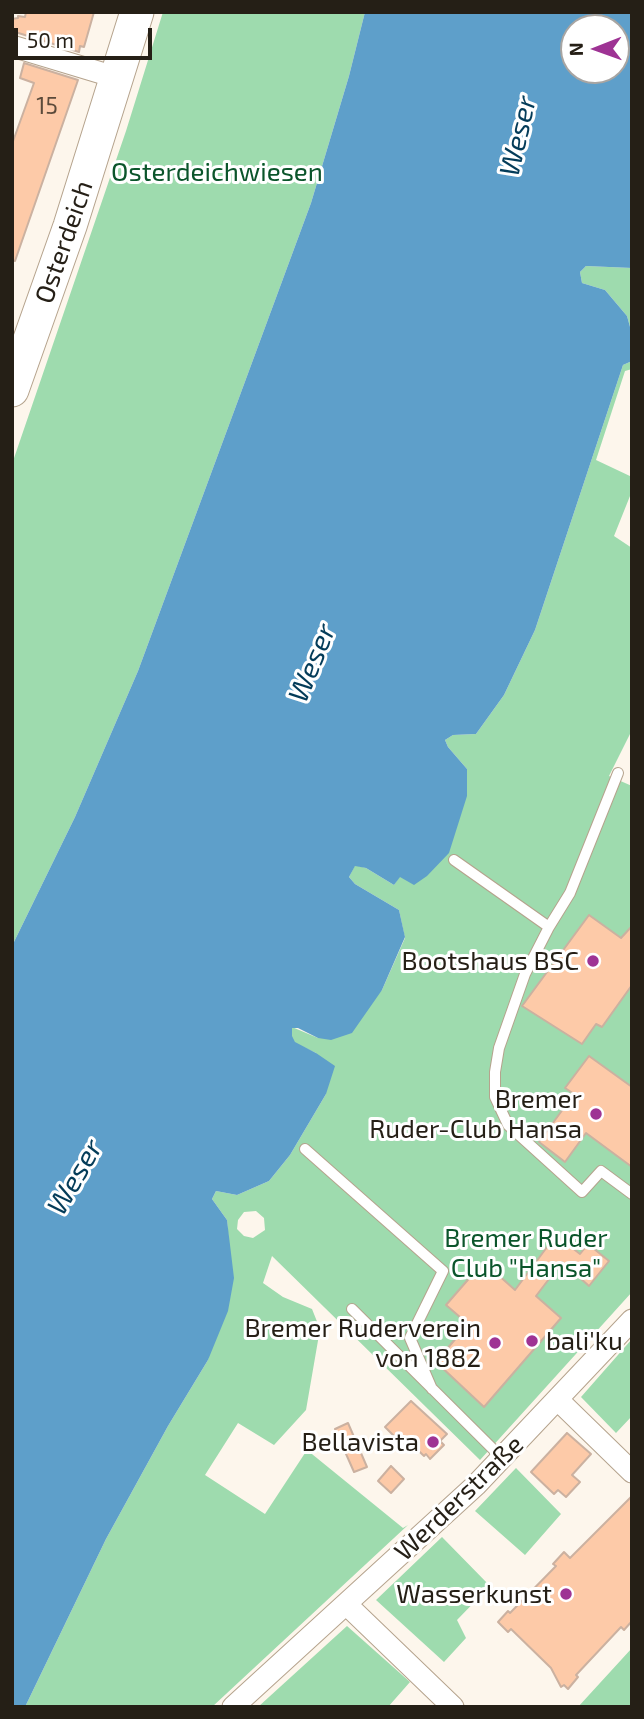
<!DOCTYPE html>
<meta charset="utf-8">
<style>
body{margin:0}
#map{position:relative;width:644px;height:1719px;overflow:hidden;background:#fdf6ec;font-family:"Exo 2",sans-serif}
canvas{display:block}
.frame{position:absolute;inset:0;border:14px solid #251f16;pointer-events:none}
.north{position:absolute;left:560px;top:14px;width:70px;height:70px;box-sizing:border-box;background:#fff;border:2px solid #a8a5a2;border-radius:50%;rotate:269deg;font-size:19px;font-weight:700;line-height:28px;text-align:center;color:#251f16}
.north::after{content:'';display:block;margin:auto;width:24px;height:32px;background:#9e3394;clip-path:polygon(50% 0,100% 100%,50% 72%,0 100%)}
.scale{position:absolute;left:14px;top:28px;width:138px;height:32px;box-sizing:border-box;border:4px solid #251f16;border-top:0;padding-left:9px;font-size:21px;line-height:24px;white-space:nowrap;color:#251f16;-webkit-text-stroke:5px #fff;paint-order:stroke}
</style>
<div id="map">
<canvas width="644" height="1719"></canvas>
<div class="frame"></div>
<div class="north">N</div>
<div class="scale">50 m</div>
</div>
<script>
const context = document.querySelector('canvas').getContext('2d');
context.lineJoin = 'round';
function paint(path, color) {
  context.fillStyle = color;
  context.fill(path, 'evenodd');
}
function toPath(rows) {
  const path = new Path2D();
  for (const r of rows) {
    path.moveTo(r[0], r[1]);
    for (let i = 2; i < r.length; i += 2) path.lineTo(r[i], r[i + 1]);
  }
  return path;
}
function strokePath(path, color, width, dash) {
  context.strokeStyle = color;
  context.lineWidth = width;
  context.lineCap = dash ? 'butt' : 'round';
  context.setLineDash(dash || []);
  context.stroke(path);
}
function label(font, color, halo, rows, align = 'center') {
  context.font = font + ' "Exo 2",sans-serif';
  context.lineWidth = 6;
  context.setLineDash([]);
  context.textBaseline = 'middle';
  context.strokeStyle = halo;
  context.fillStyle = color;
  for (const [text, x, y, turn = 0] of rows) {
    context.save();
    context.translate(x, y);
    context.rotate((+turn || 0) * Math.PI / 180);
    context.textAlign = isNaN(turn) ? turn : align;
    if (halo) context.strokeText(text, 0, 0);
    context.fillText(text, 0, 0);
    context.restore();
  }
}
paint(toPath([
 [163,12,365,12,349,76,311,203,138,671,75,817,12,946,12,464,126,131],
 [586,266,632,268,632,334,627,316,605,290,582,283,580,272],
 [632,361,632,369,625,371,596,460,632,477,632,491,614,536,632,548,632,730,609,776,632,786,632,1292,480,1460,272,1256,263,1283,283,1297,312,1309,320,1329,306,1410,274,1445,238,1423,205,1475,265,1514,307,1450,403,1528,408,1525,212,1707,25,1707,106,1539,168,1426,208,1360,229,1244,227,1220,212,1199,216,1191,237,1195,269,1181,290,1155,326,1094,316,1053,295,1043,291,1036,292,1027,318,1038,382,990,405,938,399,910,355,884,349,877,355,865,366,868,394,885,467,769,448,747,445,740,453,735,476,734,504,695,535,630,623,365],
 [256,1211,264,1218,265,1230,253,1238,244,1236,237,1229,238,1220,244,1212],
 [632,1339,632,1416,616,1433,581,1397],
 [516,1468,561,1514,525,1555,475,1511],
 [442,1537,490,1586,457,1620,466,1638,444,1662,376,1600],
 [347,1626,410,1682,388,1707,258,1707],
 [632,1648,632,1707,578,1707]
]), '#9edbae');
paint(toPath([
 [365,12,632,12,632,268,586,266,580,272,582,283,605,290,627,316,632,334,632,361,623,365,535,630,504,695,476,734,453,735,445,740,448,747,467,769,467,796,449,853,427,876,414,885,400,877,394,885,366,868,355,866,349,877,355,884,399,910,405,937,382,990,352,1033,331,1040,318,1038,298,1028,292,1028,292,1036,295,1042,316,1053,335,1066,326,1094,290,1155,269,1181,237,1195,216,1191,212,1199,227,1220,234,1278,228,1311,208,1360,168,1426,106,1539,25,1707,12,1707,12,946,75,817,138,671,311,203,349,76],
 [574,28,616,28,616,70,574,70]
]), '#5e9fca');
const building = toPath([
 [26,12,94,12,84,47,80,46,79,52,12,31,12,19,18,18,18,16,25,17,26,12],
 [24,63,78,80,15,261,12,260,12,144,34,83,20,78,24,63],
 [589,915,621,938,632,926,632,985,602,1027,596,1024,582,1044,522,1006,589,915],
 [589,1056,632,1087,632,1167,586,1133,565,1162,539,1142,574,1094,565,1088,589,1056],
 [556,1235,580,1254,588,1244,609,1261,589,1286,562,1262,536,1296,561,1318,484,1407,436,1362,468,1324,446,1305,479,1267,492,1278,496,1273,515,1290,556,1235],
 [411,1401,447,1434,440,1441,444,1445,430,1459,426,1454,424,1456,403,1436,399,1441,385,1427,411,1401],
 [348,1423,367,1467,354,1472,335,1429,348,1423],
 [567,1433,591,1454,572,1475,580,1482,566,1497,558,1490,554,1494,531,1472,567,1433],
 [391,1466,404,1479,391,1493,378,1481,391,1466],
 [632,1496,632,1621,624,1630,621,1627,576,1675,578,1677,568,1689,564,1685,561,1687,551,1668,511,1629,508,1632,498,1622,508,1611,510,1613,556,1566,553,1564,564,1552,570,1558,632,1496]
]);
paint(building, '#fdcaa8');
strokePath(building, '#cbb1a0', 2);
const service = toPath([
 [454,860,549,927,525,974,499,1048,495,1072,495,1097,508,1125,582,1192,601,1171,632,1194],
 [549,927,570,893,618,773],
 [305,1149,443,1271,410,1338,432,1389],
 [352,1309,502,1458]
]);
const minor = toPath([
 [12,46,118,78],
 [558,1400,632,1472],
 [346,1604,453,1707],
 [233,1707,476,1485,632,1320]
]);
const primary = toPath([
 [12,390,70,226,137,12]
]);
strokePath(service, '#b5a38d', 12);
strokePath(minor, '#b5a38d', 23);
strokePath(primary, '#b5a38d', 35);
strokePath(service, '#fff', 10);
strokePath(minor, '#fff', 21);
strokePath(primary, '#fff', 33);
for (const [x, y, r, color] of [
 [593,961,7,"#9e3394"],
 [596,1114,7,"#9e3394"],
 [532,1341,7,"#9e3394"],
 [495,1343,7,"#9e3394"],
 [433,1442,7,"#9e3394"],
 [566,1594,7,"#9e3394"]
]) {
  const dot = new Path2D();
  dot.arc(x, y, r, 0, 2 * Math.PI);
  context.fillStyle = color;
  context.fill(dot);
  strokePath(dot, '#fff', 2.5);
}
label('23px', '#5b4a3a', null, [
 ["15",47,106]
]);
label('26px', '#0b552b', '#fff', [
 ["Osterdeichwiesen",217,172],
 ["Bremer Ruder",526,1238],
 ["Club \"Hansa\"",526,1268]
]);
label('26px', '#251f16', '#fff', [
 ["Osterdeich",64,242,-71],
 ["Werderstraße",459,1498,-44]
]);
label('26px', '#251f16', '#fff', [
 ["Bootshaus BSC",579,961],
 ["Bremer",582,1099],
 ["Ruder-Club Hansa",582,1129],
 ["Bremer Ruderverein",481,1328],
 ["von 1882",481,1358],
 ["bali'ku",546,1341,"left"],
 ["Bellavista",419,1442],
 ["Wasserkunst",552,1594]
], 'right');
label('italic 28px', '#043c59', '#fff', [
 ["Weser",518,136,-77],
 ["Weser",312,663,-68],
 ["Weser",75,1177,-60]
]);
</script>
